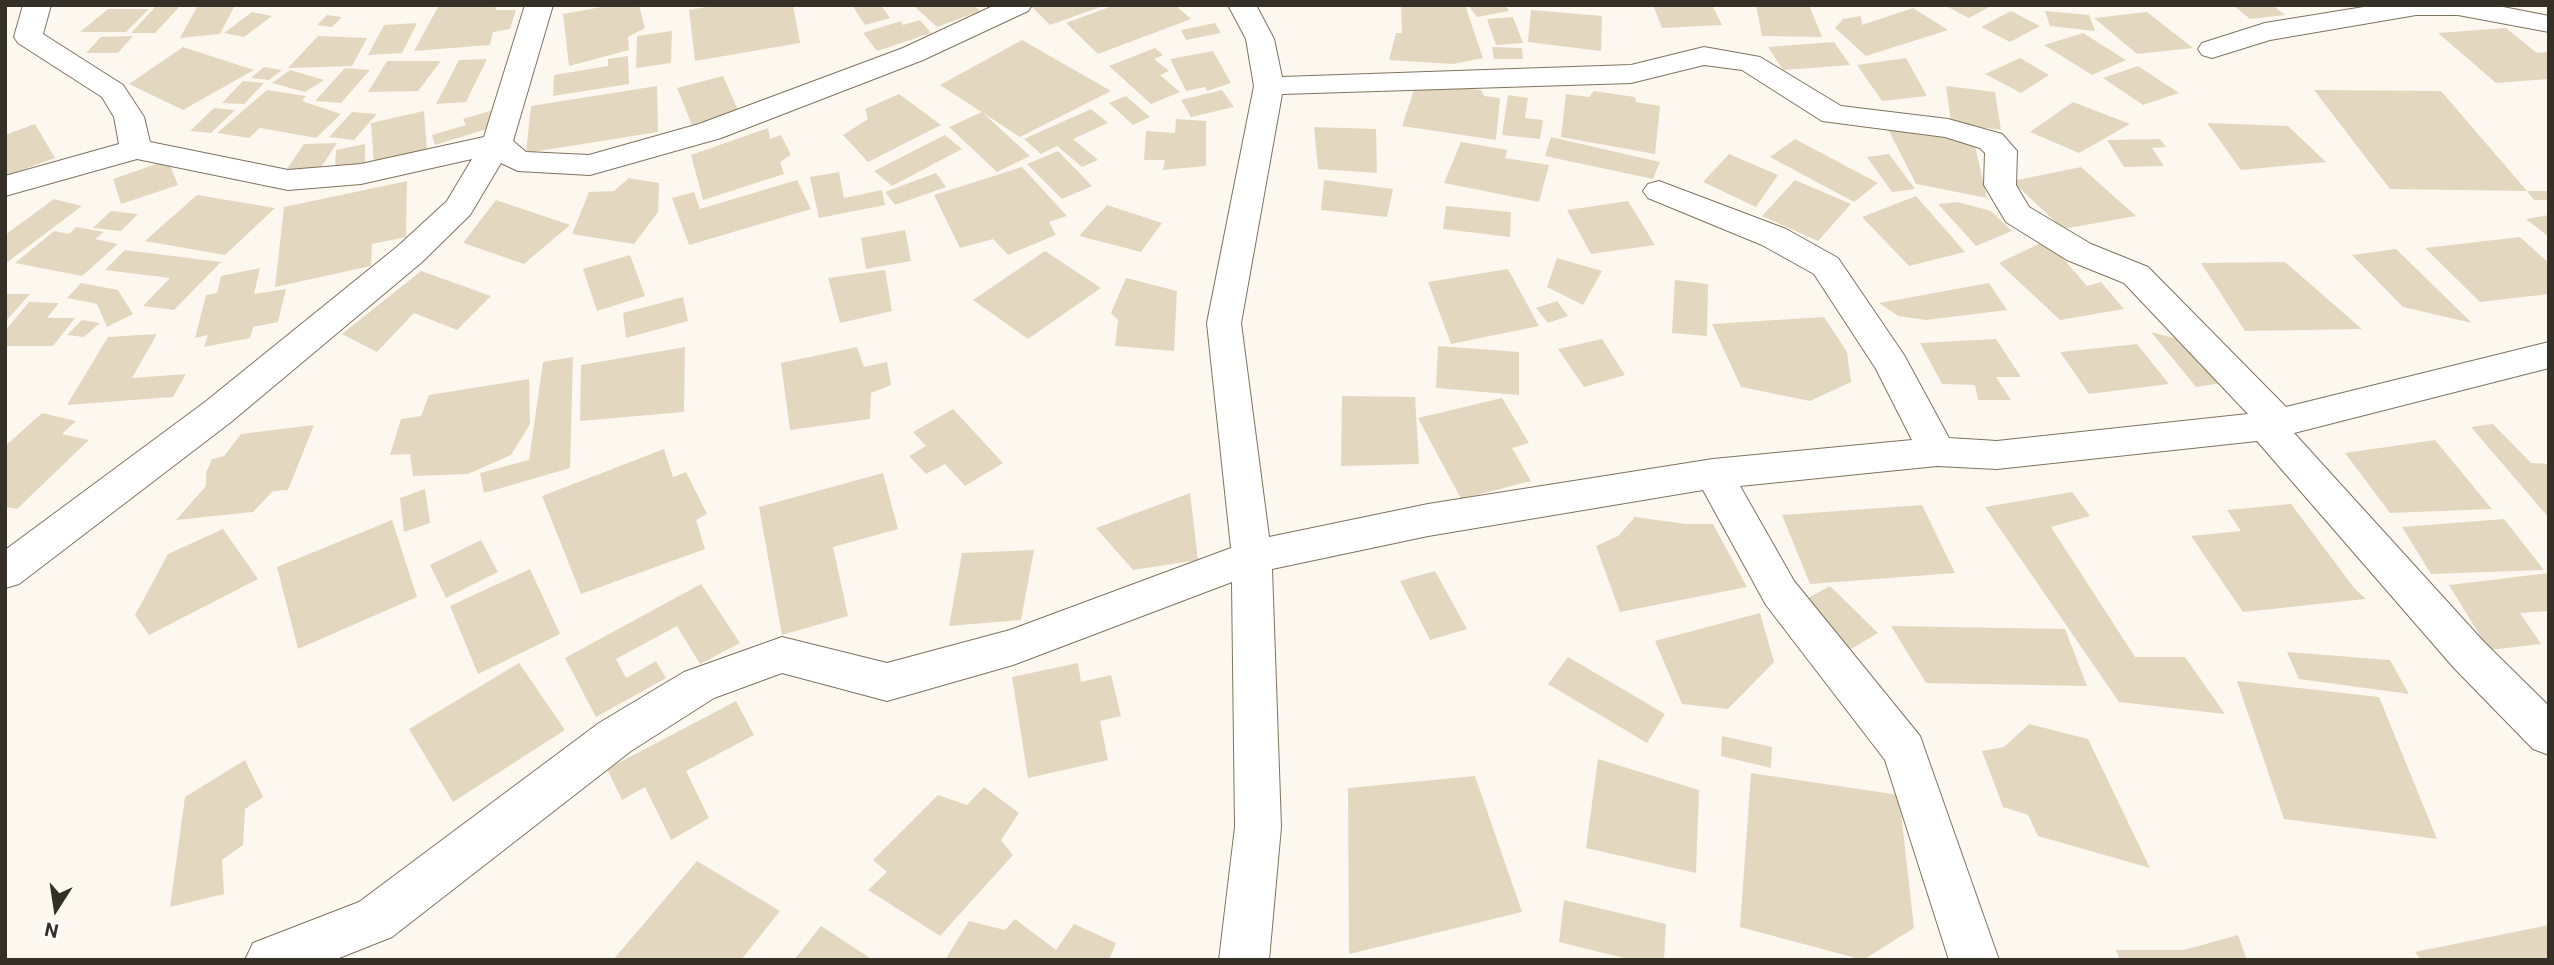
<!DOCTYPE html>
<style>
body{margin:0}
#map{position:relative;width:2554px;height:965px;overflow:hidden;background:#fdf8ef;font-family:Roboto,sans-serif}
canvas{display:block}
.frame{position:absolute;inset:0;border:7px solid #342f27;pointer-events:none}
.north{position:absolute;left:21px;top:874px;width:70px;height:70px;-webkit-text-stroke:5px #fff;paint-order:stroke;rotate:192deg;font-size:19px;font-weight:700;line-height:28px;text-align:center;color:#342f27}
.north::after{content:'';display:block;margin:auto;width:24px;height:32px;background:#342f27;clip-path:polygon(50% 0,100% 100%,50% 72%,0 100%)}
</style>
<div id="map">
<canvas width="2554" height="965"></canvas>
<div class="frame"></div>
<div class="north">N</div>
</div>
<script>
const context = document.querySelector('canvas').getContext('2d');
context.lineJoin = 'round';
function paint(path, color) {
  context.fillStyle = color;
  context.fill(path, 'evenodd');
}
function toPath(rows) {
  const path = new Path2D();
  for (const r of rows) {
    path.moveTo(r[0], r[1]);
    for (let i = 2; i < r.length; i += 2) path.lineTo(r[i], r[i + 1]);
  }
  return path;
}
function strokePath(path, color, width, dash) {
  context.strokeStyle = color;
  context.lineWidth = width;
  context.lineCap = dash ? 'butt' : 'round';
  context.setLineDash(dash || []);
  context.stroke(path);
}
paint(toPath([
 [157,5,181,5,155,33,131,33],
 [235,5,220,34,180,38,197,7],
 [439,5,495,5,496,10,516,10,510,29,493,32,490,45,414,51],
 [612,5,639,5,645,28,628,37,629,50,569,66,563,14],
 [717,5,793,5,800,43,695,61,689,10],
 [852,5,881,5,890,18,865,25],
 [913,5,974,5,980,11,937,27],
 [1035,5,1103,5,1103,6,1050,25,1031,6],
 [1115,5,1175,5,1191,19,1098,54,1066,23],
 [1401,5,1465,5,1483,58,1453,64,1389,60,1396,33,1402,33],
 [1468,5,1505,5,1509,11,1477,17],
 [1653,5,1712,5,1722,25,1662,28],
 [1756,5,1809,5,1822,37,1762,36],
 [1944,5,1993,5,1969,18],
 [2233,5,2272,5,2285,15,2250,19],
 [1913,8,1948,30,1866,56,1835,28,1843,19,1861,16,1862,25],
 [108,9,149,9,126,32,80,32],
 [1531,10,1602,16,1601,51,1528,42],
 [2011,11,2040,26,2010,42,1981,27],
 [2045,11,2089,15,2095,31,2050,26],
 [252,12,272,16,244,37,224,33],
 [2147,12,2193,48,2137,54,2094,18],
 [327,15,342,17,332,27,317,25],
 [1513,17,1523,43,1496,45,1487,19],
 [920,20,931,33,877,51,863,33,901,21,903,25],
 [417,23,402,53,368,55,384,25],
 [1215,23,1221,33,1186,40,1181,30],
 [2506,28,2537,53,2549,52,2549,79,2496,83,2438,33],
 [672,31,671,63,636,68,637,36],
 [2083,33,2126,60,2092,75,2044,45],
 [133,36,118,53,86,53,101,37],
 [318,36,367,38,352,66,288,68],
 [1022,40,1111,91,1020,137,940,85],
 [1834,42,1850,65,1783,70,1768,47],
 [183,47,254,70,183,110,129,84],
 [1492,47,1522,48,1523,59,1494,59],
 [1155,48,1163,55,1154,59,1169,71,1160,75,1180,92,1151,104,1109,66],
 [1213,51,1231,83,1207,91,1205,87,1186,91,1170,59],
 [628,56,629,84,553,96,554,75,608,66,608,59],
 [1906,58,1927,96,1882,101,1857,65],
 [2020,58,2049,75,2021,93,1985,74],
 [487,59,466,102,436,104,459,60],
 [387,61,441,61,418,91,368,92],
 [2138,66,2179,93,2143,105,2103,78],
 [264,67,282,70,269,80,251,78],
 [345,68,370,70,341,103,315,101],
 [290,70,324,80,305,92,272,83],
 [723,76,739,112,692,125,677,88],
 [243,81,264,83,244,104,222,103],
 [657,86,658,132,526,153,531,106],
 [1436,86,1481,90,1484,96,1500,98,1496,140,1402,126,1415,87,1431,89],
 [1946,86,1995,92,2001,130,1951,123],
 [267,90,306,96,302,101,341,114,316,138,260,128,249,138,217,133],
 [1222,90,1234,107,1191,117,1181,100],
 [2314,90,2441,91,2527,191,2390,189],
 [1594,91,1635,97,1636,102,1660,106,1655,154,1561,137,1566,94,1589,97],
 [899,94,941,125,868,162,843,135,868,119,865,109],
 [1508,95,1528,98,1525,118,1543,120,1540,139,1502,135],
 [1126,96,1150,117,1133,125,1109,103],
 [2073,102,2130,124,2079,153,2030,132],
 [214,108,235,110,211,133,190,131],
 [1091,109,1108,123,1073,139,1098,160,1082,167,1057,146,1041,154,1024,139],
 [493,110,500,125,435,145,432,135,466,125,463,119],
 [424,111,427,151,374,164,371,123],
 [352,112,377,114,354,140,329,137],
 [982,112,1030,156,997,172,949,127],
 [1176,119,1206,121,1206,166,1163,170,1165,160,1144,160,1146,131,1175,133],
 [2207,123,2288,126,2326,162,2241,170],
 [35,124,55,158,5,176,5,135],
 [1314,127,1376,129,1377,173,1318,169],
 [1887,127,1973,137,1987,198,1916,184],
 [768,128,770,139,781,135,791,155,780,162,784,174,703,200,691,155],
 [945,135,962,149,892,186,874,171],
 [1551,137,1660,162,1653,179,1545,156],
 [1795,139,1878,183,1854,202,1770,157],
 [2160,139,2166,147,2152,148,2164,166,2124,167,2107,140],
 [1461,142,1507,150,1505,158,1549,165,1539,202,1444,183],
 [337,143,320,169,287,169,304,144],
 [365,144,365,163,335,169,336,150],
 [1058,151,1092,186,1062,199,1027,164],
 [1729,154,1778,175,1756,207,1703,182],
 [1889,154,1915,189,1892,192,1867,157],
 [168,160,178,185,121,204,113,179],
 [1022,167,1067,216,1049,222,1056,235,1008,255,993,239,960,248,934,195],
 [2081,167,2136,216,2063,229,2012,181],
 [839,172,844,198,882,190,885,205,819,218,810,177],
 [936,173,946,187,895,205,885,192],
 [629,178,659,183,658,212,634,244,572,234,589,192,614,191],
 [797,180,811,209,689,245,672,198,694,192,700,209],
 [1324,180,1393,189,1387,217,1321,210],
 [1795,180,1851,204,1818,241,1762,216],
 [407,181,406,237,372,244,371,266,275,287,284,207],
 [2527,191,2549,191,2549,200,2534,200],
 [197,195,275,208,225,255,145,241],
 [1916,196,1965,252,1909,266,1862,217],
 [54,199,82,206,5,264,5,235],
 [496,200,570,225,524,264,463,243],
 [1628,201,1655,245,1591,254,1567,210],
 [1958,202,1991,211,2012,231,1976,246,1938,204],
 [1107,205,1162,223,1141,252,1079,236],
 [1446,206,1511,212,1510,237,1443,229],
 [111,211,138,214,121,231,93,228],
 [2549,215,2549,237,2526,219],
 [76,227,104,232,95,239,118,244,82,276,15,263,54,231,69,234],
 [905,230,911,261,866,269,861,238],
 [2520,237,2549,263,2549,294,2480,302,2425,248],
 [2047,240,2087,286,2101,282,2124,309,2060,320,1999,263],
 [2396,249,2472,323,2403,307,2352,255],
 [125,250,221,262,174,310,143,306,170,278,105,270],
 [1045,251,1101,288,1028,339,973,300],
 [630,255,645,296,597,311,583,269],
 [1557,258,1602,271,1583,305,1547,287],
 [2285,262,2362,329,2245,331,2201,263],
 [260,268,254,294,286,289,278,322,253,327,250,338,204,347,208,335,195,338,206,295,217,293,221,276],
 [1508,269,1539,326,1451,344,1428,282],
 [885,270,892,311,840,323,828,278],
 [421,271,491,296,457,330,414,313,377,352,342,334],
 [1126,278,1177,291,1174,351,1115,346,1118,320,1111,313],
 [1675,280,1708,284,1707,336,1672,333],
 [81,283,118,290,133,314,107,327,97,304,67,298],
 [1989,283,2007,310,1926,320,1898,316,1879,303],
 [5,294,30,294,5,322],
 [683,297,688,321,626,338,623,313],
 [1557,301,1568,316,1548,323,1536,308],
 [29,302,59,303,47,318,75,318,53,346,5,346,5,331],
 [1824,317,1847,352,1851,382,1810,401,1741,387,1712,324],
 [82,320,100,323,84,337,67,335],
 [2151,332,2193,343,2227,382,2196,387],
 [157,334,132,378,186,374,173,397,67,405,108,337],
 [1602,339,1625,375,1584,387,1558,349],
 [1996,339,2021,377,1996,377,2011,400,1978,400,1975,385,1942,384,1920,343],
 [2137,344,2169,384,2089,394,2060,352],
 [1438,346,1519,352,1519,395,1436,388],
 [685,347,684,412,580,421,581,365],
 [857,347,864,367,887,362,891,385,871,393,870,419,790,430,781,363],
 [573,357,570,468,484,493,480,473,529,460,543,362],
 [529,379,530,424,511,455,468,474,413,476,410,454,390,455,401,419,421,416,429,395],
 [1342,396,1415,397,1419,464,1341,466],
 [1502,398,1529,443,1512,448,1531,481,1461,499,1418,418],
 [953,409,1003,463,965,486,945,464,926,474,909,456,926,446,913,432],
 [42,413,76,421,62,434,89,440,17,509,5,507,5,446],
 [2493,424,2531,463,2549,464,2549,518,2471,427],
 [314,425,288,490,273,491,253,512,176,520,206,486,206,473,212,459,224,456,241,434],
 [2435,440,2492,509,2390,513,2345,453],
 [664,449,673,477,686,472,707,514,696,520,705,549,581,594,542,496],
 [883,473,898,529,833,547,848,616,782,635,759,507],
 [425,489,430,523,404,532,400,498],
 [2072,492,2090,516,2051,527,2135,657,2185,657,2225,714,2119,702,1985,507],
 [1190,493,1198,560,1133,570,1096,528],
 [2291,504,2355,589,2366,599,2243,612,2191,536,2241,531,2227,510],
 [1922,505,1955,573,1810,584,1782,515],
 [1635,517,1686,524,1713,524,1747,587,1620,612,1596,546,1618,536],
 [2504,519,2544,570,2431,574,2402,527],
 [392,520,417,597,298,649,277,567],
 [223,529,258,579,149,635,135,615,168,554],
 [481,540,498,572,446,598,430,565],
 [1034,550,1021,620,949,626,962,553],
 [530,569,560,634,478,674,450,606],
 [1435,571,1467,629,1430,640,1400,581],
 [2549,573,2549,611,2520,613,2541,644,2489,650,2449,585],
 [701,584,740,643,700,664,677,626,616,659,626,678,656,661,666,678,596,717,565,658],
 [1830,586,1878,633,1846,652,1797,604],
 [1760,613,1774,662,1728,709,1682,704,1655,641],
 [1891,626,2065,629,2087,686,1926,683],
 [2287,652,2390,660,2409,694,2299,679],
 [1568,657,1665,714,1647,743,1548,684],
 [519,663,565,730,453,802,409,729],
 [1078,663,1081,682,1111,675,1121,716,1100,721,1108,760,1028,778,1012,677],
 [2237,681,2379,697,2437,839,2284,819],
 [736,701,754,735,686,771,709,818,671,840,645,787,622,800,607,769],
 [2029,724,2088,739,2150,868,2038,836,2028,815,2003,807,1982,751,2004,747],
 [1722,736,1772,747,1771,768,1721,756],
 [1598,759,1699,790,1696,873,1586,848],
 [245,760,263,797,245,809,243,845,222,860,224,894,170,907,185,797],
 [1751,773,1899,795,1914,928,1863,960,1740,927],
 [1475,776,1522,912,1349,954,1348,788],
 [984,787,1019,813,1001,840,1013,855,940,936,868,890,887,872,873,860,938,795,967,805],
 [697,861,780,911,741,960,613,960],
 [1564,900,1666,924,1664,960,1632,960,1559,942],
 [1015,919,1056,950,1074,924,1116,943,1109,960,945,960,969,921,1005,930],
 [2549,925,2549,960,2421,960,2415,952],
 [821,926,873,960,794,960],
 [2238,935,2247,960,2120,960,2116,950,2184,950]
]), '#e4d7c0');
const minor = toPath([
 [23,5,51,5,43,34,123,85,144,117,150,142,288,170,361,164,484,137,525,5,553,5,513,141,526,152,589,155,699,124,903,48,995,5,1032,5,1028,11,923,60,721,138,590,175,518,171,501,163,470,215,422,262,231,422,19,584,5,588,5,550,205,402,398,246,447,201,472,159,361,184,288,190,137,159,5,196,5,176,119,144,114,117,102,97,18,43,14,37,23,5],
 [1228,5,1256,5,1274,39,1282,77,1631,65,1704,47,1760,57,1841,106,1948,119,2002,134,2017,151,2016,185,2029,207,2091,244,2148,267,2286,407,2549,342,2549,368,2294,433,2484,642,2549,706,2549,755,2533,749,2454,668,2257,441,1997,469,1937,466,1740,486,1794,581,1920,736,1999,960,1949,960,1885,760,1766,605,1703,490,1428,536,1272,569,1281,827,1269,960,1219,960,1235,827,1232,582,1013,665,887,701,782,673,714,698,631,751,392,937,334,960,245,960,253,943,359,902,599,723,684,672,782,637,887,663,1010,630,1231,548,1207,323,1254,86,1246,39,1228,5],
 [1704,65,1742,70,1822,121,1945,137,1980,148,1985,153,1984,185,2006,222,2067,260,2124,283,2248,414,1997,441,1949,438,1904,355,1838,258,1786,229,1659,181,1648,184,1643,191,1648,198,1762,245,1814,274,1876,369,1912,440,1713,459,1428,504,1269,537,1241,323,1282,94,1631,83,1704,65],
 [2376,5,2493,5,2549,16,2549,32,2458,15,2416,15,2270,40,2212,58,2202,55,2198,49,2202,43,2265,23,2376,5]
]);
strokePath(minor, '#7f735f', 2);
paint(minor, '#fff');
</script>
